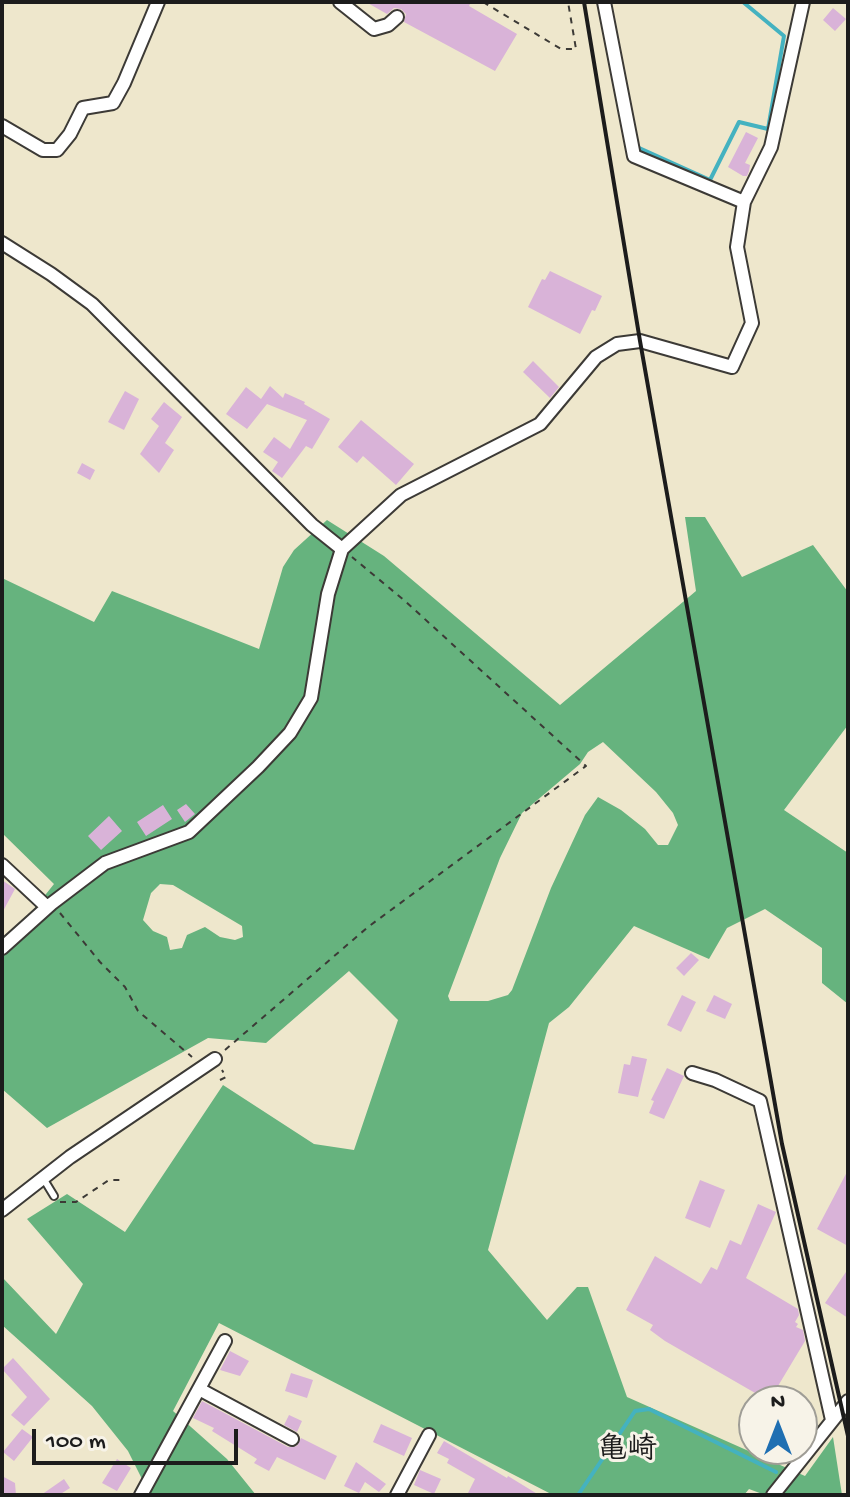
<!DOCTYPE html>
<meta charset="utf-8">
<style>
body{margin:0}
#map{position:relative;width:850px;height:1497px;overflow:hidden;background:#eee7cc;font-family:"Gochi Hand",sans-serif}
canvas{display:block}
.frame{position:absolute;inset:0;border:4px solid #1c1c1c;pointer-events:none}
.north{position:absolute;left:738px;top:1385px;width:80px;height:80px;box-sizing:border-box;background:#f7f3e8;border:2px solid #9f9d96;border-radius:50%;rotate:0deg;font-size:22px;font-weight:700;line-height:32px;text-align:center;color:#1c1c1c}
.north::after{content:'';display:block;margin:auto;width:28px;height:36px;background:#1f6fb2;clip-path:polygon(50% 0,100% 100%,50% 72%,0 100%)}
.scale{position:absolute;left:32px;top:1429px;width:206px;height:36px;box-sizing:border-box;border:4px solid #1c1c1c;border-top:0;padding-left:10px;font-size:24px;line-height:28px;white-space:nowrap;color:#1c1c1c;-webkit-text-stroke:6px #f7f3e8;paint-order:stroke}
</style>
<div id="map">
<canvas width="850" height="1497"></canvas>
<div class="frame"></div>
<div class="north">N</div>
<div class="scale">100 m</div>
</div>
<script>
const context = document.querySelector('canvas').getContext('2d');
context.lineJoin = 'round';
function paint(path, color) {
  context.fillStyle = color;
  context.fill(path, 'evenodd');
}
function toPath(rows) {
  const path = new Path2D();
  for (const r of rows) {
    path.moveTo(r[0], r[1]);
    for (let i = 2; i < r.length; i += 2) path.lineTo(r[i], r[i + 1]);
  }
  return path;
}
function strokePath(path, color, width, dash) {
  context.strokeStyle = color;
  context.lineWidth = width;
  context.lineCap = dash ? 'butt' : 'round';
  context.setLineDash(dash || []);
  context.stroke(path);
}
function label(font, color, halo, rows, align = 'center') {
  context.font = font + ' "Gochi Hand","Klee One",sans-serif';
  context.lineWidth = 6;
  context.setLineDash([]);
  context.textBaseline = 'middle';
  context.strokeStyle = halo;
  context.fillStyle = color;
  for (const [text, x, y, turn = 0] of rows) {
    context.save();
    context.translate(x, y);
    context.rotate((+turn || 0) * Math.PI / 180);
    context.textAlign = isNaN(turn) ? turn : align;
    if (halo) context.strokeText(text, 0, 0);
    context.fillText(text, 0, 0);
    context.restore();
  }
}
paint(toPath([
 [685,517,705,517,742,577,813,545,848,592,848,725,784,810,848,853,848,1004,822,983,822,948,765,909,727,928,709,959,634,926,569,1007,549,1023,488,1250,547,1320,577,1287,588,1287,627,1397,805,1476,833,1437,842,1495,765,1495,749,1489,744,1495,553,1495,219,1323,173,1411,227,1459,256,1495,150,1495,128,1451,92,1406,2,1325,2,1277,56,1334,83,1284,27,1219,67,1194,125,1232,223,1085,314,1144,354,1150,398,1020,349,971,266,1043,208,1038,47,1128,2,1089,2,949,54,884,2,833,2,578,94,622,112,591,259,649,283,567,294,550,327,520,384,556,560,705,696,591],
 [603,742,656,792,673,813,678,825,668,845,658,845,645,829,621,810,598,797,585,815,551,888,512,990,508,995,488,1001,450,1001,448,996,500,858,522,813,580,764,588,752],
 [160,884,173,885,242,926,243,937,235,940,220,937,205,927,187,935,182,948,170,950,167,937,153,931,143,920,151,893]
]), '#66b37e');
strokePath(toPath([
 [637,147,710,180,739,122,768,129,784,36,743,2],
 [578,1495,635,1411,649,1409,776,1472]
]), '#44b2c0', 4);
paint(toPath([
 [366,2,471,2,469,6,517,34,495,71,404,22,406,14,401,9,394,8,387,14],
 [833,8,846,19,835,31,823,20],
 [746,132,758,138,745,163,750,165,749,171,747,176,743,176,728,167],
 [550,271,602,296,595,311,592,310,580,334,528,307,542,279,545,280],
 [533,361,559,387,550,398,523,372],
 [270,386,283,398,285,393,305,402,304,404,330,419,312,449,306,446,282,478,272,471,278,462,263,452,274,437,290,449,307,420,267,404,247,429,226,414,246,387,261,399],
 [125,391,139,399,124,430,108,422],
 [164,402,182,417,165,443,174,450,159,473,140,454,159,426,151,419],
 [361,420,414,464,396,485,363,456,357,463,338,447],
 [82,463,95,470,90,480,77,473],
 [186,804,195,814,185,822,177,810],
 [163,805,172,819,146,836,137,822],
 [109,816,122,831,101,850,88,836],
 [2,880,15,889,2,913],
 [691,953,699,960,684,976,676,968],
 [682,995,696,1002,681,1032,667,1025],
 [714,995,732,1004,725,1019,706,1011],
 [632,1056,647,1059,638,1097,618,1093,624,1064,630,1065],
 [667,1068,684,1076,664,1119,649,1113,654,1101,651,1100],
 [848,1170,848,1246,817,1229],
 [700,1180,725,1190,710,1228,685,1218],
 [758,1204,776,1212,746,1278,798,1309,799,1315,795,1322,798,1324,796,1327,803,1330,805,1341,769,1401,665,1341,650,1330,653,1325,626,1310,655,1256,701,1284,711,1267,717,1270,730,1240,741,1245],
 [848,1269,848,1318,825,1303],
 [230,1351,249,1361,240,1376,220,1370],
 [13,1358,50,1399,24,1426,11,1415,27,1397,2,1369],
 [291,1373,313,1380,307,1398,285,1391],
 [202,1401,288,1447,297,1446,301,1438,337,1456,325,1480,277,1457,269,1471,254,1463,257,1459,212,1431,214,1428,193,1418],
 [289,1415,302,1421,297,1432,284,1425],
 [381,1424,412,1438,404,1456,373,1442],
 [22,1429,33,1437,14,1461,3,1452],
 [444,1441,507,1478,508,1476,539,1495,467,1495,475,1479,447,1463,449,1459,437,1453],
 [117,1459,131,1468,117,1491,102,1483],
 [356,1462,386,1484,379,1492,365,1482,359,1493,344,1486],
 [420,1470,441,1479,434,1494,414,1485],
 [2,1476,15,1483,16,1495,2,1495],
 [64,1479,70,1488,59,1495,41,1495]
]), '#d9b3d8');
const service = toPath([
 [43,1178,54,1196]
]);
const minor = toPath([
 [340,2,374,29,388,25,397,17],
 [604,2,634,156,744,202],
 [2,126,43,150,57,150,70,134,83,108,113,103,124,83,158,2],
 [2,243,51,274,92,304,312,525,342,549],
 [2,865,47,907],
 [2,948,51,904,105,863,189,832,258,767,290,733,311,698,328,594,342,549,401,495,540,424,596,357,617,344,640,341,732,367,752,323,737,247,744,202,771,147,803,2],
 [692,1073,715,1080,760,1101,832,1420],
 [2,1210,70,1157,215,1059],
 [199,1389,292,1439],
 [141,1495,225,1341],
 [397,1495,429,1435],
 [773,1495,848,1401]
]);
strokePath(service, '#3c3a36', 10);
strokePath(minor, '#3c3a36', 16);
strokePath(toPath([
 [483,2,561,49,576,49,568,2],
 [60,913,100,962,125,987,138,1011,192,1057],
 [225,1050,368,927,586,766,405,601,352,557],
 [220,1080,226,1077,222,1070],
 [60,1202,76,1202,109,1180,124,1180]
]), '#3c3a36', 2, [6, 6]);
strokePath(service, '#fff', 6);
strokePath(minor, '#fff', 12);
strokePath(toPath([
 [584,2,640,341,782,1144,848,1436]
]), '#1c1c1c', 4);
label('bold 30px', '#1c1c1c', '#f7f3e8', [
 ["亀崎",627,1452]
]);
</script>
